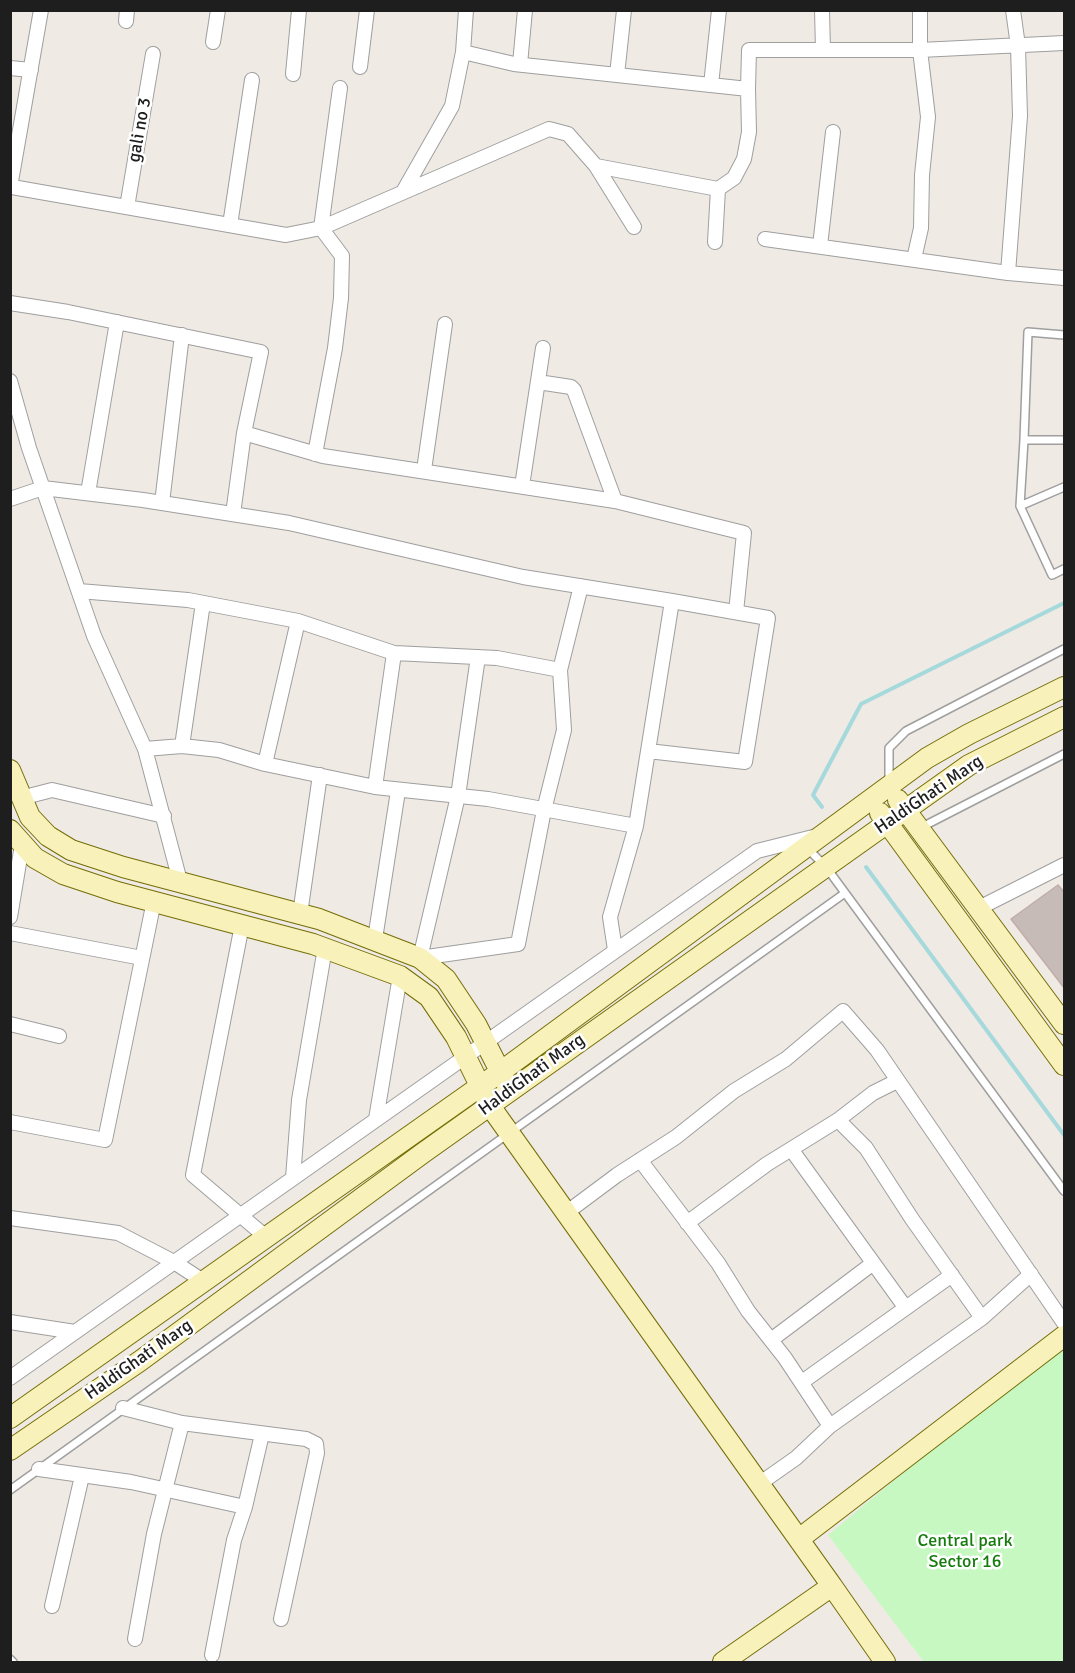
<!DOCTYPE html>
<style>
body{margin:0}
#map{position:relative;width:1075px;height:1673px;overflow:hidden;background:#efeae4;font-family:Signika,sans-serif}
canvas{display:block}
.frame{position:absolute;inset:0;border:12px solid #1e1e1e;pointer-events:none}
</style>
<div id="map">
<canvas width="1075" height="1673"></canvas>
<div class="frame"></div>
</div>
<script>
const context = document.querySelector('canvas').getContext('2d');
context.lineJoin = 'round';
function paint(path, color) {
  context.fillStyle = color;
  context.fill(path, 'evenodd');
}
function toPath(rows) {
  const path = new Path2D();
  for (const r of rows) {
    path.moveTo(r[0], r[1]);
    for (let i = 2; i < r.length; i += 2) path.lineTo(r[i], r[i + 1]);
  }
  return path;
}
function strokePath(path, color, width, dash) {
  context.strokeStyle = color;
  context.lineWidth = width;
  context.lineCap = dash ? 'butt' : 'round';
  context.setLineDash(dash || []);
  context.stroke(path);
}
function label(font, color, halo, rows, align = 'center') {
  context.font = font + ' Signika,sans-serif';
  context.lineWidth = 5;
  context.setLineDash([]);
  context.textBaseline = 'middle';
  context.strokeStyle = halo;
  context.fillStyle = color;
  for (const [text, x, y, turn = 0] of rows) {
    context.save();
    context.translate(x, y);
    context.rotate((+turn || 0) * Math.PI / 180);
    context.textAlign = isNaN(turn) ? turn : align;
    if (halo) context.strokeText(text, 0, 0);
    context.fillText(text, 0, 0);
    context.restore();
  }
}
paint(toPath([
 [1064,1340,1064,1662,924,1662,828,1535]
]), '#c7f8c2');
strokePath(toPath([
 [822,807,813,795,861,704,1064,603],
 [866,867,1064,1135]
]), '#a5d9dc', 4);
const building = toPath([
 [1058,885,1065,893,1065,989,1011,919,1058,885]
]);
paint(building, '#c7bbb8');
strokePath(building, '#c0aea7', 1.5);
const lane = toPath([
 [1024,440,1028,332,1064,335],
 [1064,487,1020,506,1052,575,1064,569],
 [1020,506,1024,440,1064,440],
 [889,783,889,748,906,731,1064,649],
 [920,828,1064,754],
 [807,848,826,867,1064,1191],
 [10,1490,845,893],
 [10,1659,13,1662]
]);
const street = toPath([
 [822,10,823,50],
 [126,21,127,10],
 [213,42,218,10],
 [463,52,514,64,748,89,749,50,920,50,1064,43],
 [520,64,525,10],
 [360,67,367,10],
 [10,68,31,70],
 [293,74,299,10],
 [617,75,624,10],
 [711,85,719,10],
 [596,166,634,227],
 [10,187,41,10],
 [12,187,286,235,321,228,549,129,568,134,596,166,718,189,715,242],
 [718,189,734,178,744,159,749,132,748,89],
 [403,192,452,106,463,52,466,10],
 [127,207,153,54],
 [230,225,252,80],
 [765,239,1008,273,1064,278],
 [820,246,833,132],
 [914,259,921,228,922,175,928,117,920,50,920,10],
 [1008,273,1020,116,1018,46,1013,10],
 [10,303,68,312,261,352,244,433,323,456,615,501,744,533,736,612],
 [10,381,29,448,94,636,145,749,182,746,219,750,265,764,375,787,488,799,636,826],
 [538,382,571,387,574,390,615,501],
 [315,454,335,348,341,298,342,256,321,228,340,88],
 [424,470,445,324],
 [522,486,543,348],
 [88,493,117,322],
 [10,499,43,488,143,500,289,523,523,577,672,601,636,826,610,917,615,950],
 [162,503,182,335],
 [233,514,244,433],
 [79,591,188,600,298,621,394,653,497,658,560,670],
 [478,657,458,796,420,958,518,944,544,810,564,730,560,670,581,586],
 [182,746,203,603],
 [145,749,180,881],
 [648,751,745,762,768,618,672,601],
 [265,764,298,621],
 [375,787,394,653],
 [21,798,52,790,164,816],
 [979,908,1064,865],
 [300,914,320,775],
 [10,917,22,845],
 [242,925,193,1175,266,1237],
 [10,933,142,958],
 [375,939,398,791],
 [10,1024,59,1036],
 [376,1119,400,976],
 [838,1120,866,1148,912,1219,982,1318],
 [10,1122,105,1140,154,901],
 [791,1149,905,1307],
 [640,1160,718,1263,748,1311,785,1358,830,1426],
 [293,1178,299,1100,325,948],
 [566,1213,617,1175,676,1137,734,1091,786,1059,843,1011,877,1050,1064,1323],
 [10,1218,118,1233,174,1262,203,1281],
 [687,1223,767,1164,838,1120,873,1093,897,1081],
 [10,1322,75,1332],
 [771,1340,872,1264],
 [10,1378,757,851,817,836],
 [802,1382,952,1275],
 [123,1408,182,1423,306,1439,316,1444,317,1453,281,1619],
 [39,1469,131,1482,245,1507],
 [759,1484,796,1458,830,1426,982,1318,1031,1274],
 [52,1606,82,1476],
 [135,1639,154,1534,182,1423],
 [212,1655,234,1540,245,1507,262,1434]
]);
const secondary = toPath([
 [10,770,30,817,48,836,71,850,123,867,319,919,420,958,446,979,476,1024,506,1083],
 [898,800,1064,1024],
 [880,813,1064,1065],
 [10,830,35,858,63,874,117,892,313,944,400,976,429,997,456,1037,490,1106,832,1586],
 [10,1418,499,1073,927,758,969,734,1064,687],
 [10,1450,140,1361,423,1153,969,765,1064,717],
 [799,1539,1064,1336],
 [723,1662,832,1586,885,1662]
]);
strokePath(lane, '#9f9f9f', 10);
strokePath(street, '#9f9f9f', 16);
strokePath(secondary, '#746e07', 22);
strokePath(lane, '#fff', 7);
strokePath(street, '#fff', 14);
strokePath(secondary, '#f8f1b9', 20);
label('18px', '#1e1e1e', '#fff', [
 ["gali no 3",140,130,-80],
 ["HaldiGhati Marg",929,795,-34],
 ["HaldiGhati Marg",532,1075,-36],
 ["HaldiGhati Marg",139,1360,-35]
]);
label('18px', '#167b0d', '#fff', [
 ["Central park",965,1541],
 ["Sector 16",965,1562]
]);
</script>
